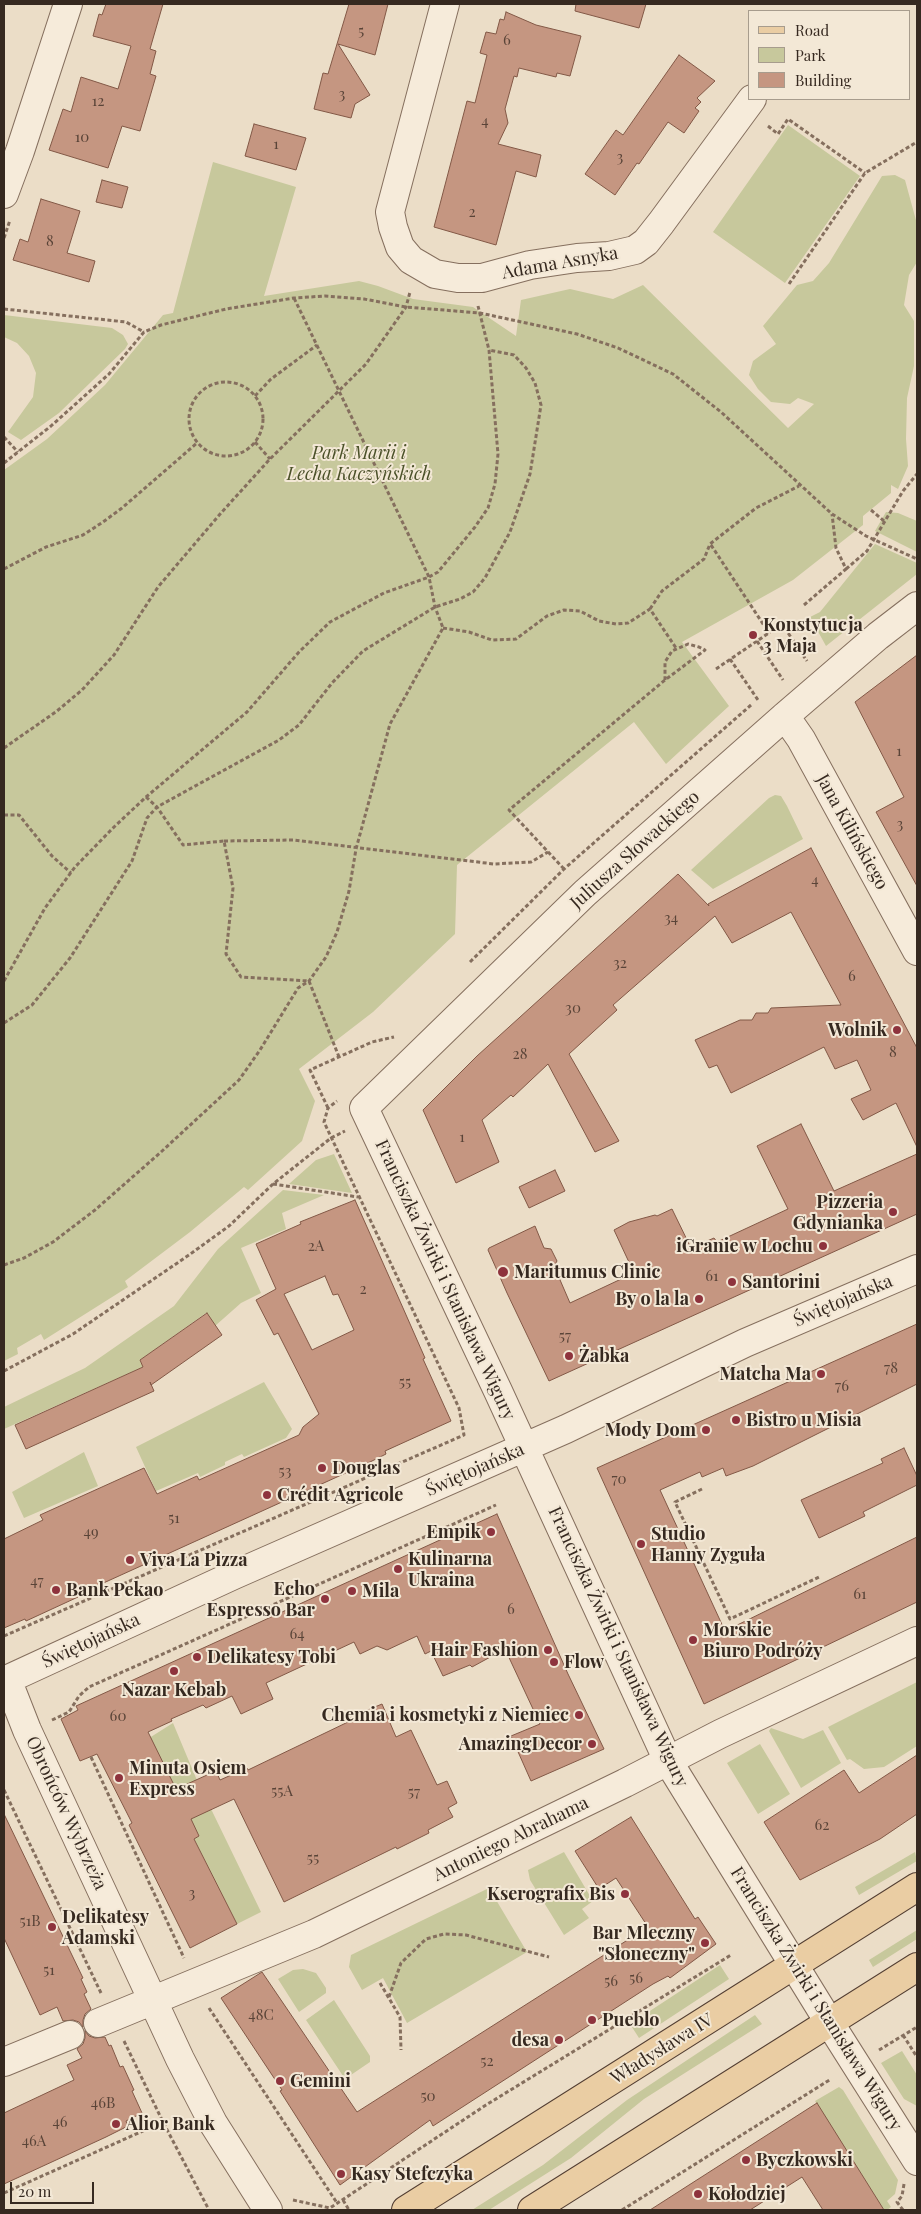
<!DOCTYPE html>
<meta charset="utf-8">
<style>
body{margin:0}
#map{position:relative;width:921px;height:2214px;overflow:hidden;background:#ebddc7;font-family:"Playfair Display",serif}
canvas{display:block}
.frame{position:absolute;inset:0;border:5px solid #362920;pointer-events:none}
.legend{position:absolute;left:748px;top:10px;width:162px;height:90px;box-sizing:border-box;background:#f3e8d6;border:1px solid #a79c8d;margin:0;padding:6px 9px;list-style:none;font-size:15px;color:#362920}
.legend li{display:flex;align-items:center;gap:10px;height:25px}
.legend b{width:25px;border:1px solid #a79c8d}
.scale{position:absolute;left:10px;top:2182px;width:84px;height:22px;box-sizing:border-box;border:2px solid #362920;border-top:0;padding-left:6px;font-size:15px;line-height:18px;white-space:nowrap;color:#362920;-webkit-text-stroke:4px #f3e8d6;paint-order:stroke}
</style>
<div id="map">
<canvas width="921" height="2214"></canvas>
<div class="frame"></div>
<ul class="legend">
<li><b style="height:6px;background:#eacda3"></b>Road</li>
<li><b style="height:14px;background:#c7c89c"></b>Park</li>
<li><b style="height:14px;background:#c59681"></b>Building</li>
</ul>
<div class="scale">20 m</div>
</div>
<script>
const context = document.querySelector('canvas').getContext('2d');
context.lineJoin = 'round';
function paint(path, color) {
  context.fillStyle = color;
  context.fill(path, 'evenodd');
}
function toPath(rows) {
  const path = new Path2D();
  for (const r of rows) {
    if (r.length === 3) {
      path.moveTo(r[0] + r[2], r[1]);
      path.arc(r[0], r[1], r[2], 0, 2 * Math.PI);
      continue;
    }
    path.moveTo(r[0], r[1]);
    for (let i = 2; i < r.length; i += 2) path.lineTo(r[i], r[i + 1]);
  }
  return path;
}
function strokePath(path, color, width, dash) {
  context.strokeStyle = color;
  context.lineWidth = width;
  context.lineCap = dash ? 'butt' : 'round';
  context.setLineDash(dash || []);
  context.stroke(path);
}
function label(font, color, halo, rows, align = 'center') {
  context.font = font + ' "Playfair Display",serif';
  context.lineWidth = 4;
  context.setLineDash([]);
  context.textBaseline = 'middle';
  context.strokeStyle = halo;
  context.fillStyle = color;
  for (const [text, x, y, turn = 0] of rows) {
    context.save();
    context.translate(x, y);
    context.rotate((+turn || 0) * Math.PI / 180);
    context.textAlign = isNaN(turn) ? turn : align;
    if (halo) context.strokeText(text, 0, 0);
    context.fillText(text, 0, 0);
    context.restore();
  }
}
paint(toPath([
 [788,125,860,176,785,283,713,232],
 [213,162,296,187,264,296,359,281,378,286,413,299,473,307,516,336,521,300,570,289,613,299,643,285,788,428,814,404,798,398,790,404,771,402,758,389,749,375,753,361,776,344,763,326,797,285,813,281,829,263,882,176,895,175,905,180,917,224,917,262,909,275,904,305,914,321,914,366,907,398,906,439,908,466,898,489,891,485,891,493,863,516,863,525,793,580,682,642,729,706,666,764,634,722,457,865,455,934,373,1012,299,1069,315,1101,302,1141,248,1190,244,1187,190,1232,125,1281,128,1287,44,1340,41,1334,17,1348,18,1354,4,1361,4,470,47,439,105,385,163,315,173,313],
 [4,315,112,328,123,335,128,344,125,349,59,413,21,440,8,432,33,397,36,373,29,356,17,343,4,337],
 [886,512,898,513,917,521,917,552,875,531],
 [875,544,917,563,917,574,826,646,810,617,820,612],
 [775,795,781,796,787,806,803,839,713,889,691,870,769,798],
 [334,1154,352,1193,289,1184,316,1160],
 [283,1190,324,1195,282,1213,286,1229,241,1248,261,1293,241,1303,215,1326,206,1313,140,1360,143,1367,4,1429,4,1407,85,1368,174,1306,218,1249],
 [264,1382,292,1429,286,1438,244,1457,242,1454,225,1462,225,1465,200,1477,198,1473,156,1491,136,1447],
 [84,1452,98,1486,24,1518,12,1492],
 [917,1682,917,1746,884,1767,864,1769,850,1759,847,1760,828,1727],
 [173,1723,196,1778,261,1912,237,1924,194,1839,199,1836,155,1748,146,1740],
 [771,1728,803,1739,823,1730,841,1763,801,1788,769,1731],
 [760,1744,790,1794,758,1814,727,1763],
 [564,1852,593,1901,582,1909,589,1918,564,1935,530,1880,528,1870],
 [915,1852,917,1861,859,1895,855,1887],
 [489,1888,527,1952,407,2023,383,1978,362,1990,349,1967,351,1955],
 [917,1930,917,1939,873,1967,869,1960],
 [720,1965,729,1979,639,2038,630,2024],
 [303,1969,316,1973,326,1988,326,1993,299,2012,278,1979,293,1970],
 [334,2000,370,2056,370,2062,345,2079,306,2020],
 [755,2015,762,2024,644,2099,571,2158,489,2210,472,2210,543,2165,627,2100],
 [902,2051,917,2075,917,2106,904,2099,881,2063],
 [839,2087,843,2090,898,2180,895,2194,887,2201,891,2207,887,2210,884,2210,815,2101]
]), '#c7c89c');
const building = toPath([
 [106,4,163,4,150,49,156,51,150,74,156,76,140,131,122,126,108,168,49,150,63,109,71,112,81,77,118,89,131,46,93,36,99,14,102,15,106,4],
 [349,4,388,4,375,55,338,44,370,95,355,104,351,118,314,109,323,73,328,74,349,4],
 [576,4,646,4,639,28,575,11,576,4],
 [506,12,536,25,581,36,570,76,557,73,556,77,519,68,517,77,514,76,505,109,508,123,498,144,541,155,536,177,516,171,496,245,434,227,467,101,475,103,487,55,480,53,486,32,496,34,500,19,504,20,506,12],
 [679,55,715,81,697,98,701,102,695,108,699,111,684,133,668,122,639,164,637,163,615,195,585,174,616,130,623,135,679,55],
 [254,124,306,138,296,170,245,156,254,124],
 [102,180,128,187,122,208,96,202,102,180],
 [41,199,80,211,67,253,95,261,89,282,13,260,20,239,28,242,41,199],
 [917,655,917,886,876,812,904,797,855,702,917,655],
 [811,848,917,1048,917,1147,896,1103,863,1120,851,1099,871,1090,857,1060,835,1069,824,1047,731,1093,717,1065,709,1068,695,1040,740,1020,752,1020,756,1013,768,1013,771,1008,841,1005,791,912,732,943,715,916,613,1005,617,1010,569,1054,619,1141,595,1152,548,1064,513,1097,511,1095,482,1120,499,1162,456,1183,423,1110,477,1056,678,874,709,906,708,904,811,848],
 [801,1124,834,1191,917,1154,917,1214,549,1381,507,1293,488,1250,489,1248,535,1226,544,1248,551,1249,557,1261,554,1266,570,1303,634,1273,614,1230,629,1222,655,1215,657,1216,672,1209,691,1248,714,1238,717,1242,788,1209,757,1146,801,1124],
 [555,1170,565,1191,529,1208,519,1187,555,1170],
 [355,1200,403,1308,425,1358,423,1359,451,1421,385,1451,386,1454,370,1462,77,1595,78,1597,26,1621,25,1619,4,1628,4,1539,43,1520,40,1515,144,1468,157,1494,197,1476,199,1480,299,1435,303,1427,319,1414,278,1333,274,1335,256,1300,276,1289,256,1244,301,1224,300,1222,355,1200],
 [325,1276,333,1295,338,1294,354,1330,312,1350,284,1294,325,1276],
 [207,1313,222,1335,151,1385,150,1382,154,1391,26,1449,15,1425,143,1367,140,1360,207,1313],
 [917,1324,917,1384,753,1466,726,1476,723,1468,702,1477,700,1472,660,1490,725,1631,917,1537,917,1602,704,1704,597,1468,917,1324],
 [904,1448,917,1476,917,1485,863,1512,865,1516,819,1538,801,1500,883,1463,881,1459,904,1448],
 [497,1514,568,1674,604,1749,531,1781,511,1736,540,1724,505,1649,472,1667,470,1665,443,1676,431,1651,425,1654,417,1636,387,1650,377,1646,360,1654,354,1642,266,1683,273,1699,241,1714,232,1696,206,1708,203,1705,171,1719,172,1721,148,1732,176,1789,216,1771,220,1780,247,1768,248,1770,348,1722,346,1719,382,1704,396,1737,411,1730,437,1785,447,1781,457,1803,448,1808,453,1817,428,1830,429,1833,397,1849,396,1847,284,1902,234,1799,191,1819,199,1836,194,1839,237,1924,190,1948,129,1825,132,1823,97,1754,80,1761,61,1719,78,1710,76,1706,497,1514],
 [917,1755,917,1814,880,1839,800,1880,764,1822,844,1770,859,1793,917,1755],
 [4,1814,83,1978,81,1979,87,1992,84,1994,91,2009,85,2014,83,2020,83,2027,79,2022,73,2020,63,2021,57,2007,40,2015,4,1938,4,1814],
 [631,1817,695,1919,698,1917,716,1944,670,1978,668,1976,653,1984,433,2126,430,2120,340,2185,280,2091,282,2090,221,1998,262,1972,357,2112,648,1927,616,1878,599,1889,575,1851,631,1817],
 [85,2031,89,2036,95,2038,105,2037,109,2046,111,2045,120,2067,123,2066,134,2090,132,2091,142,2113,126,2121,128,2126,106,2137,4,2184,4,2113,74,2080,67,2065,82,2058,77,2049,83,2044,85,2038,85,2031],
 [817,2103,884,2210,823,2210,802,2177,750,2210,650,2210,817,2103]
]);
paint(building, '#c59681');
strokePath(building, '#825846', 1);
const minor = toPath([
 [445,4,390,212,393,227,400,247,411,260,435,274,458,278,482,278,530,265,577,258,609,256,635,250,646,242,661,223,752,99],
 [4,194,20,151,68,4],
 [917,606,878,636,785,716,585,893,364,1108,498,1391,668,1761,829,2022,917,2161],
 [785,716,801,739,917,951],
 [7,1679,27,1730,180,2059,213,2123,268,2210],
 [4,1681,234,1575,566,1429,745,1343,917,1269],
 [98,2023,314,1934,625,1783,720,1734,917,1641],
 [4,2062,70,2035]
]);
const major = toPath([
 [406,2210,917,1887],
 [532,2210,917,1967]
]);
strokePath(minor, '#856f5e', 30);
strokePath(major, '#533e32', 30);
strokePath(toPath([
 [768,126,778,134,788,119,865,173],
 [4,238,10,220],
 [789,284,865,173,917,142],
 [4,309,126,322,144,332],
 [226,419,37],
 [255,396,271,379,317,345],
 [4,437,18,452],
 [255,442,270,459],
 [4,463,51,426,109,374,144,332,161,325,226,309,294,298,325,296,364,299,406,307,480,313,577,334,618,348,673,374,721,412,832,514,866,536,917,559],
 [871,510,884,521],
 [711,545,769,633],
 [4,569,46,547,83,535,103,522,122,508,197,443],
 [846,569,867,551,903,491,917,474],
 [804,605,846,569,836,548,832,514],
 [650,609,662,591,704,559,710,544,756,508,799,486],
 [443,628,469,632,492,640,516,639,547,616,564,610,580,611,599,621,616,624,628,623,650,609,676,648],
 [757,641,783,680],
 [730,659,758,700],
 [716,669,782,624,807,661],
 [4,748,57,711,82,690,114,655,158,587,221,513,270,459,366,364,406,307,410,292],
 [146,797,157,807,183,845,224,841,233,888,226,954,241,977,309,981],
 [4,815,19,815,52,856,71,873],
 [224,841,294,840,494,864,531,862,548,852],
 [564,869,509,810,665,680,705,650,699,647,688,644,672,651,665,662,665,680],
 [470,962,564,869,751,705],
 [4,981,45,908,75,867,114,827,146,797,247,712,299,652,330,622,384,593,429,577,438,572,475,527,488,508,495,484,498,454,489,350,478,306],
 [309,981,339,1057],
 [4,1023,32,1005,70,958,132,861,147,818,157,807,279,740,299,725,332,683,363,651,435,607,460,599,473,592,485,578,510,532,530,474,541,405,535,383,526,368,514,355,489,350],
 [328,1108,310,1070,372,1042,394,1037],
 [273,1184,358,1197],
 [4,1265,24,1258,53,1242,95,1210,161,1152,239,1080,260,1050,298,988,309,981,326,957,337,932,349,891,356,849,390,724,443,628,435,607,429,577,294,298],
 [4,1371,73,1334,189,1255,229,1226,273,1184,331,1138,345,1131],
 [753,1371,758,1381],
 [702,1489,675,1502,730,1619,819,1577],
 [4,1636,464,1435,459,1408,324,1122,328,1108,337,1101],
 [52,1720,69,1712,79,1696,89,1687,496,1505],
 [91,1757,184,1958],
 [4,1790,101,1993],
 [380,1983,400,2017,401,2050],
 [389,1997,401,1963,426,1939,444,1934,466,1935,549,1957],
 [209,2008,337,2203],
 [903,2035,917,2057],
 [124,2041,163,2122,209,2210],
 [879,2050,917,2027],
 [4,2193,163,2122],
 [293,2200,330,2208,486,2105,731,1955],
 [343,2200,349,2210],
 [622,2210,831,2079],
 [903,2210,897,2202,902,2196,904,2184]
]), '#856f5e', 3, [4, 2.5]);
strokePath(minor, '#f6ebda', 28);
strokePath(major, '#eacda3', 28);
for (const [x, y, r, color] of [
 [753,635,5,"#8e333d"],
 [897,1030,5,"#8e333d"],
 [893,1212,5,"#8e333d"],
 [823,1246,5,"#8e333d"],
 [503,1272,6,"#8e333d"],
 [732,1282,5,"#8e333d"],
 [699,1299,5,"#8e333d"],
 [569,1356,5,"#8e333d"],
 [821,1374,5,"#8e333d"],
 [736,1420,5,"#8e333d"],
 [706,1430,5,"#8e333d"],
 [322,1468,5,"#8e333d"],
 [267,1495,5,"#8e333d"],
 [491,1532,5,"#8e333d"],
 [641,1544,5,"#8e333d"],
 [130,1560,5,"#8e333d"],
 [398,1569,5,"#8e333d"],
 [56,1590,5,"#8e333d"],
 [352,1591,5,"#8e333d"],
 [325,1599,5,"#8e333d"],
 [693,1640,5,"#8e333d"],
 [548,1650,5,"#8e333d"],
 [197,1657,5,"#8e333d"],
 [554,1662,5,"#8e333d"],
 [174,1671,5,"#8e333d"],
 [579,1715,5,"#8e333d"],
 [592,1744,5,"#8e333d"],
 [119,1778,5,"#8e333d"],
 [625,1894,5,"#8e333d"],
 [52,1927,5,"#8e333d"],
 [705,1943,5,"#8e333d"],
 [592,2020,5,"#8e333d"],
 [559,2040,5,"#8e333d"],
 [280,2081,5,"#8e333d"],
 [116,2124,5,"#8e333d"],
 [746,2160,5,"#8e333d"],
 [341,2174,5,"#8e333d"],
 [698,2194,5,"#8e333d"]
]) {
  const dot = new Path2D();
  dot.arc(x, y, r, 0, 2 * Math.PI);
  context.fillStyle = color;
  context.fill(dot);
  strokePath(dot, '#f3e8d6', 2);
}
label('15px', '#5a4438', null, [
 ["5",361,31],
 ["6",507,40],
 ["3",342,94],
 ["12",98,101],
 ["4",485,121],
 ["10",82,137],
 ["1",276,144],
 ["3",620,157],
 ["2",472,212],
 ["8",50,241],
 ["1",899,751],
 ["3",900,824],
 ["4",815,880],
 ["34",671,918],
 ["32",620,963],
 ["6",852,976],
 ["30",573,1008],
 ["8",893,1052],
 ["28",520,1054],
 ["1",462,1137],
 ["2A",316,1246],
 ["61",712,1276],
 ["2",363,1289],
 ["57",565,1336],
 ["78",891,1368],
 ["55",405,1382],
 ["76",842,1386],
 ["53",285,1471],
 ["70",619,1479],
 ["51",174,1518],
 ["49",91,1532],
 ["47",37,1581],
 ["61",860,1594],
 ["6",511,1609],
 ["64",297,1634],
 ["60",118,1716],
 ["55A",282,1791],
 ["57",414,1792],
 ["62",822,1825],
 ["55",313,1858],
 ["3",192,1893],
 ["51B",30,1921],
 ["51",49,1970],
 ["56",636,1978],
 ["56",611,1981],
 ["48C",261,2015],
 ["52",487,2061],
 ["50",428,2096],
 ["46B",103,2103],
 ["46",60,2122],
 ["46A",34,2141]
]);
label('18px', '#362920', '#f3e8d6', [
 ["Adama Asnyka",560,263,-10],
 ["Jana Kilińskiego",852,832,61],
 ["Juliusza Słowackiego",635,850,-42],
 ["Franciszka Żwirki i Stanisława Wigury",445,1280,65],
 ["Świętojańska",843,1301,-23],
 ["Świętojańska",475,1470,-24],
 ["Świętojańska",91,1641,-25],
 ["Franciszka Żwirki i Stanisława Wigury",618,1647,65],
 ["Obrońców Wybrzeża",66,1813,65],
 ["Antoniego Abrahama",511,1839,-26],
 ["Franciszka Żwirki i Stanisława Wigury",816,1999,58],
 ["Władysława IV",662,2049,-32]
]);
label('italic 18px', '#4b5129', '#f3e8d6', [
 ["Park Marii i",359,453],
 ["Lecha Kaczyńskich",359,474]
]);
label('bold 18px', '#362920', '#f3e8d6', [
 ["Konstytucja",763,625],
 ["3 Maja",763,646],
 ["Wolnik",887,1030,"right"],
 ["Pizzeria",883,1202,"right"],
 ["Gdynianka",883,1223,"right"],
 ["iGranie w Lochu",813,1246,"right"],
 ["Maritumus Clinic",514,1272],
 ["Santorini",742,1282],
 ["By o la la",689,1299,"right"],
 ["Żabka",579,1356],
 ["Matcha Ma",811,1374,"right"],
 ["Bistro u Misia",746,1420],
 ["Mody Dom",696,1430,"right"],
 ["Douglas",332,1468],
 ["Crédit Agricole",277,1495],
 ["Empik",481,1532,"right"],
 ["Studio",651,1534],
 ["Hanny Zyguła",651,1555],
 ["Kulinarna",408,1559],
 ["Ukraina",408,1580],
 ["Viva La Pizza",140,1560],
 ["Echo",315,1589,"right"],
 ["Espresso Bar",315,1610,"right"],
 ["Bank Pekao",66,1590],
 ["Mila",362,1591],
 ["Morskie",703,1630],
 ["Biuro Podróży",703,1651],
 ["Hair Fashion",538,1650,"right"],
 ["Delikatesy Tobi",207,1657],
 ["Flow",564,1662],
 ["Nazar Kebab",174,1690,"center"],
 ["Chemia i kosmetyki z Niemiec",569,1715,"right"],
 ["AmazingDecor",582,1744,"right"],
 ["Minuta Osiem",129,1768],
 ["Express",129,1789],
 ["Kserografix Bis",615,1894,"right"],
 ["Delikatesy",62,1917],
 ["Adamski",62,1938],
 ["Bar Mleczny",695,1933,"right"],
 ["\"Słoneczny\"",695,1954,"right"],
 ["Pueblo",602,2020],
 ["desa",549,2040,"right"],
 ["Gemini",290,2081],
 ["Alior Bank",126,2124],
 ["Byczkowski",756,2160],
 ["Kasy Stefczyka",351,2174],
 ["Kołodziej",708,2194]
], 'left');
</script>
